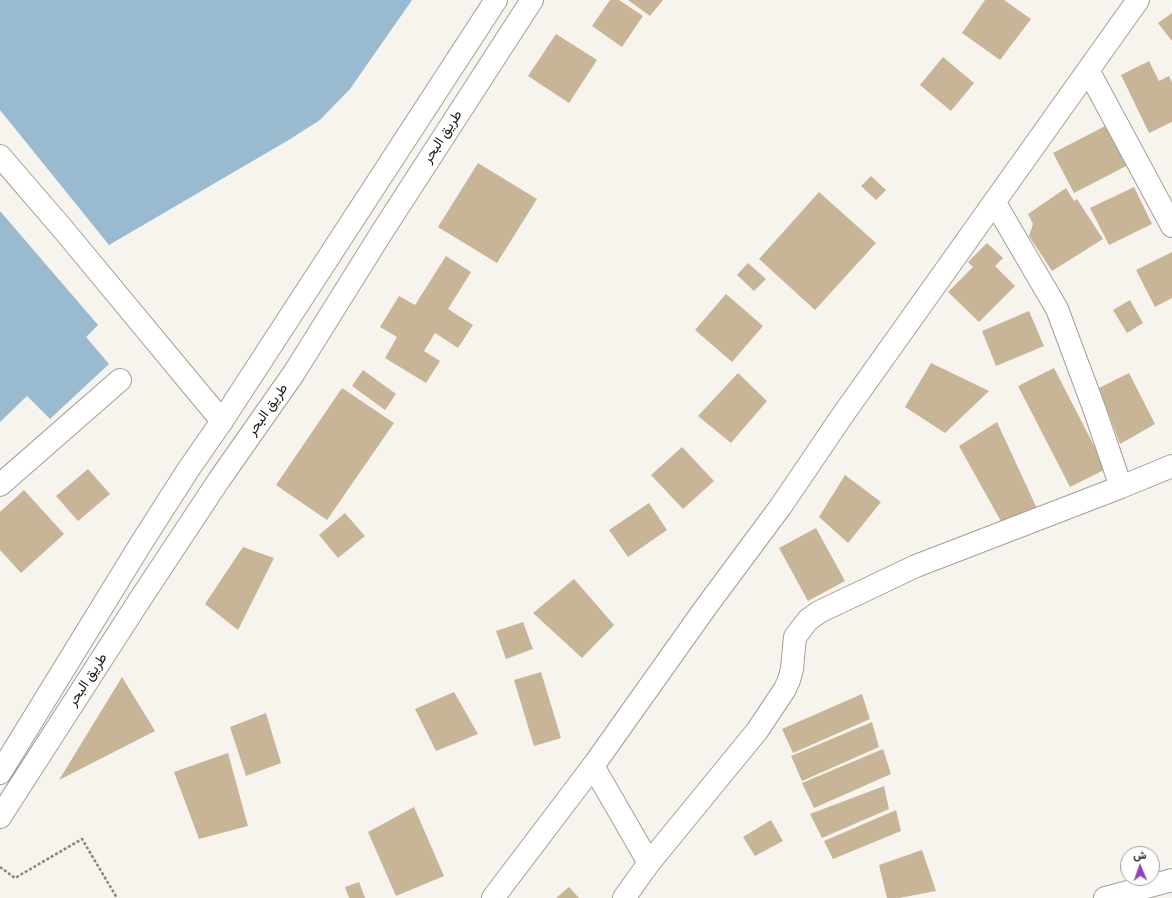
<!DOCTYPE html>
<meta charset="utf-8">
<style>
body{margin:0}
#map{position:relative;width:1172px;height:898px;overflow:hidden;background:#f7f4ee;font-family:"Titillium Web",Vazirmatn,sans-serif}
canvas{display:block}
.north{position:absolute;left:1120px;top:846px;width:40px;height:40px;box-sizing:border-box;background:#fff;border:1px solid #a2a1a1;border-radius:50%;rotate:358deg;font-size:11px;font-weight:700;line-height:16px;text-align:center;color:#161513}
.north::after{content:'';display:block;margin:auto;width:14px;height:18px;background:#8f47ba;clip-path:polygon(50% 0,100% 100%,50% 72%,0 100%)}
</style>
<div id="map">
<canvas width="1172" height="898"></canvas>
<div class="north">ش</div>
</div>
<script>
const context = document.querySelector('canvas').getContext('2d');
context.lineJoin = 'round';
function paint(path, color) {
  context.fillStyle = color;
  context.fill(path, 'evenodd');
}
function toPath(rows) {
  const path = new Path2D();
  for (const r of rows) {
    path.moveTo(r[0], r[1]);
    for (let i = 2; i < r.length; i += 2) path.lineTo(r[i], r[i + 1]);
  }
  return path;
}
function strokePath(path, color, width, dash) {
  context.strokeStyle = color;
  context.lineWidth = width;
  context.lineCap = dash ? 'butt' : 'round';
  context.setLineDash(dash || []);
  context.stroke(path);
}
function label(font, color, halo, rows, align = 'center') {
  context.font = font + ' "Titillium Web",Vazirmatn,sans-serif';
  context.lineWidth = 3;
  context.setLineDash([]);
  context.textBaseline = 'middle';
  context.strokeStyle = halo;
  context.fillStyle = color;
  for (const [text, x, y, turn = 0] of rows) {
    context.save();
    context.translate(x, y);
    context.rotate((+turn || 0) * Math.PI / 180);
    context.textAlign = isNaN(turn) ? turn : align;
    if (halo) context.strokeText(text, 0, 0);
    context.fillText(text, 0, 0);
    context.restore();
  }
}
paint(toPath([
 [0,0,412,0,350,89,320,120,287,141,109,245,0,110],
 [0,211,98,325,86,337,109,364,50,419,27,396,0,422]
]), '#99bacf');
paint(toPath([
 [610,0,619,0,643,16,622,47,592,26],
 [628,0,663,0,650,16],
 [985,0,1004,0,1031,19,1000,60,962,33],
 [1172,13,1172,41,1158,23],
 [556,34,597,60,569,103,528,76],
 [943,57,974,83,951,111,920,85],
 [1149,61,1159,81,1169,76,1172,82,1172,122,1149,133,1121,75],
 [1113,122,1134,162,1074,193,1053,153],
 [478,163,537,199,497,263,438,227],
 [871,176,886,190,876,200,861,186],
 [1134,187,1152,224,1109,245,1090,208],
 [1066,188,1074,201,1077,199,1103,239,1052,271,1029,236,1033,224,1028,214],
 [819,192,876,243,815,310,759,259],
 [987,243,1003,258,995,266,1015,286,979,322,948,292,973,267,968,262],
 [1172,252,1172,298,1155,307,1136,270],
 [446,256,471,272,448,309,473,325,458,348,435,333,424,351,440,361,426,383,385,358,397,337,380,327,399,296,415,305],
 [748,263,766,279,754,291,737,275],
 [726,294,763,326,732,362,695,330],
 [1130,300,1143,323,1127,333,1113,310],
 [1029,311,1044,346,996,366,982,331],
 [931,363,989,391,945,433,905,407],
 [1054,368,1106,469,1070,487,1018,386],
 [363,370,396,394,385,410,352,386],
 [738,373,767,401,731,443,698,416],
 [1129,373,1155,424,1120,444,1099,388],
 [342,388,394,423,327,520,276,485],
 [997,422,1039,513,1003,525,959,446],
 [682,447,714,481,683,509,651,475],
 [88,469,110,494,78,521,56,496],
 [845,475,881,502,848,543,819,517],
 [24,490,64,534,21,573,0,550,0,512],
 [649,503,667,530,628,557,609,530],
 [345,513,365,536,338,558,319,535],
 [816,528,845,581,808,601,779,548],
 [243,547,274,558,238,630,205,604],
 [574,579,614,625,582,658,533,613],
 [523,622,533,649,506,659,496,631],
 [541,672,561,738,534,746,514,680],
 [122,677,155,731,59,780],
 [454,692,478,734,436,751,415,709],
 [862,694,870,719,793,753,782,729],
 [266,713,281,763,246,776,230,727],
 [872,722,879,747,802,781,791,756],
 [883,749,891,774,814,808,802,783],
 [228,753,248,826,199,839,174,772],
 [884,786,889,809,822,838,810,814],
 [414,807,444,876,396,896,368,832],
 [896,810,901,831,833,859,824,841],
 [771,820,783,841,755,856,743,837],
 [922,850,936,891,899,898,887,898,879,865],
 [359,882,365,898,349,898,345,887],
 [569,887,579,898,556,898]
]), '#c8b597');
const minor = toPath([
 [1088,70,1172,226],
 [0,156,62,228,222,421],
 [995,203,1057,309,1094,408,1121,487],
 [0,485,120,380],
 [593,766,649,863],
 [493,898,593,766,706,607,781,506,842,416,1138,0],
 [624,898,649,863,757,731,785,689,789,680,792,669,795,637,808,620,819,612,916,566,1121,487,1172,466]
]);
const major = toPath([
 [1105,898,1172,880]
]);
const highway = toPath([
 [0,773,142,542,188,470,222,421,496,0],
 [0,817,139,601,219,480,294,373,382,232,532,0]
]);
strokePath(minor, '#a29f9a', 24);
strokePath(major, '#a29f9a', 24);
strokePath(highway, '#a29f9a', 24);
strokePath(toPath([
 [0,867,15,878,82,839,117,898]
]), '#888682', 2.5, [3, 2]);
strokePath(minor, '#fff', 22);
strokePath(major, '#fff', 22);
strokePath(highway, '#fff', 22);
label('14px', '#161513', '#fff', [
 ["طريق البحر",443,137,-57],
 ["طريق البحر",268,410,-55],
 ["طريق البحر",88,680,-57]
]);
</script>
